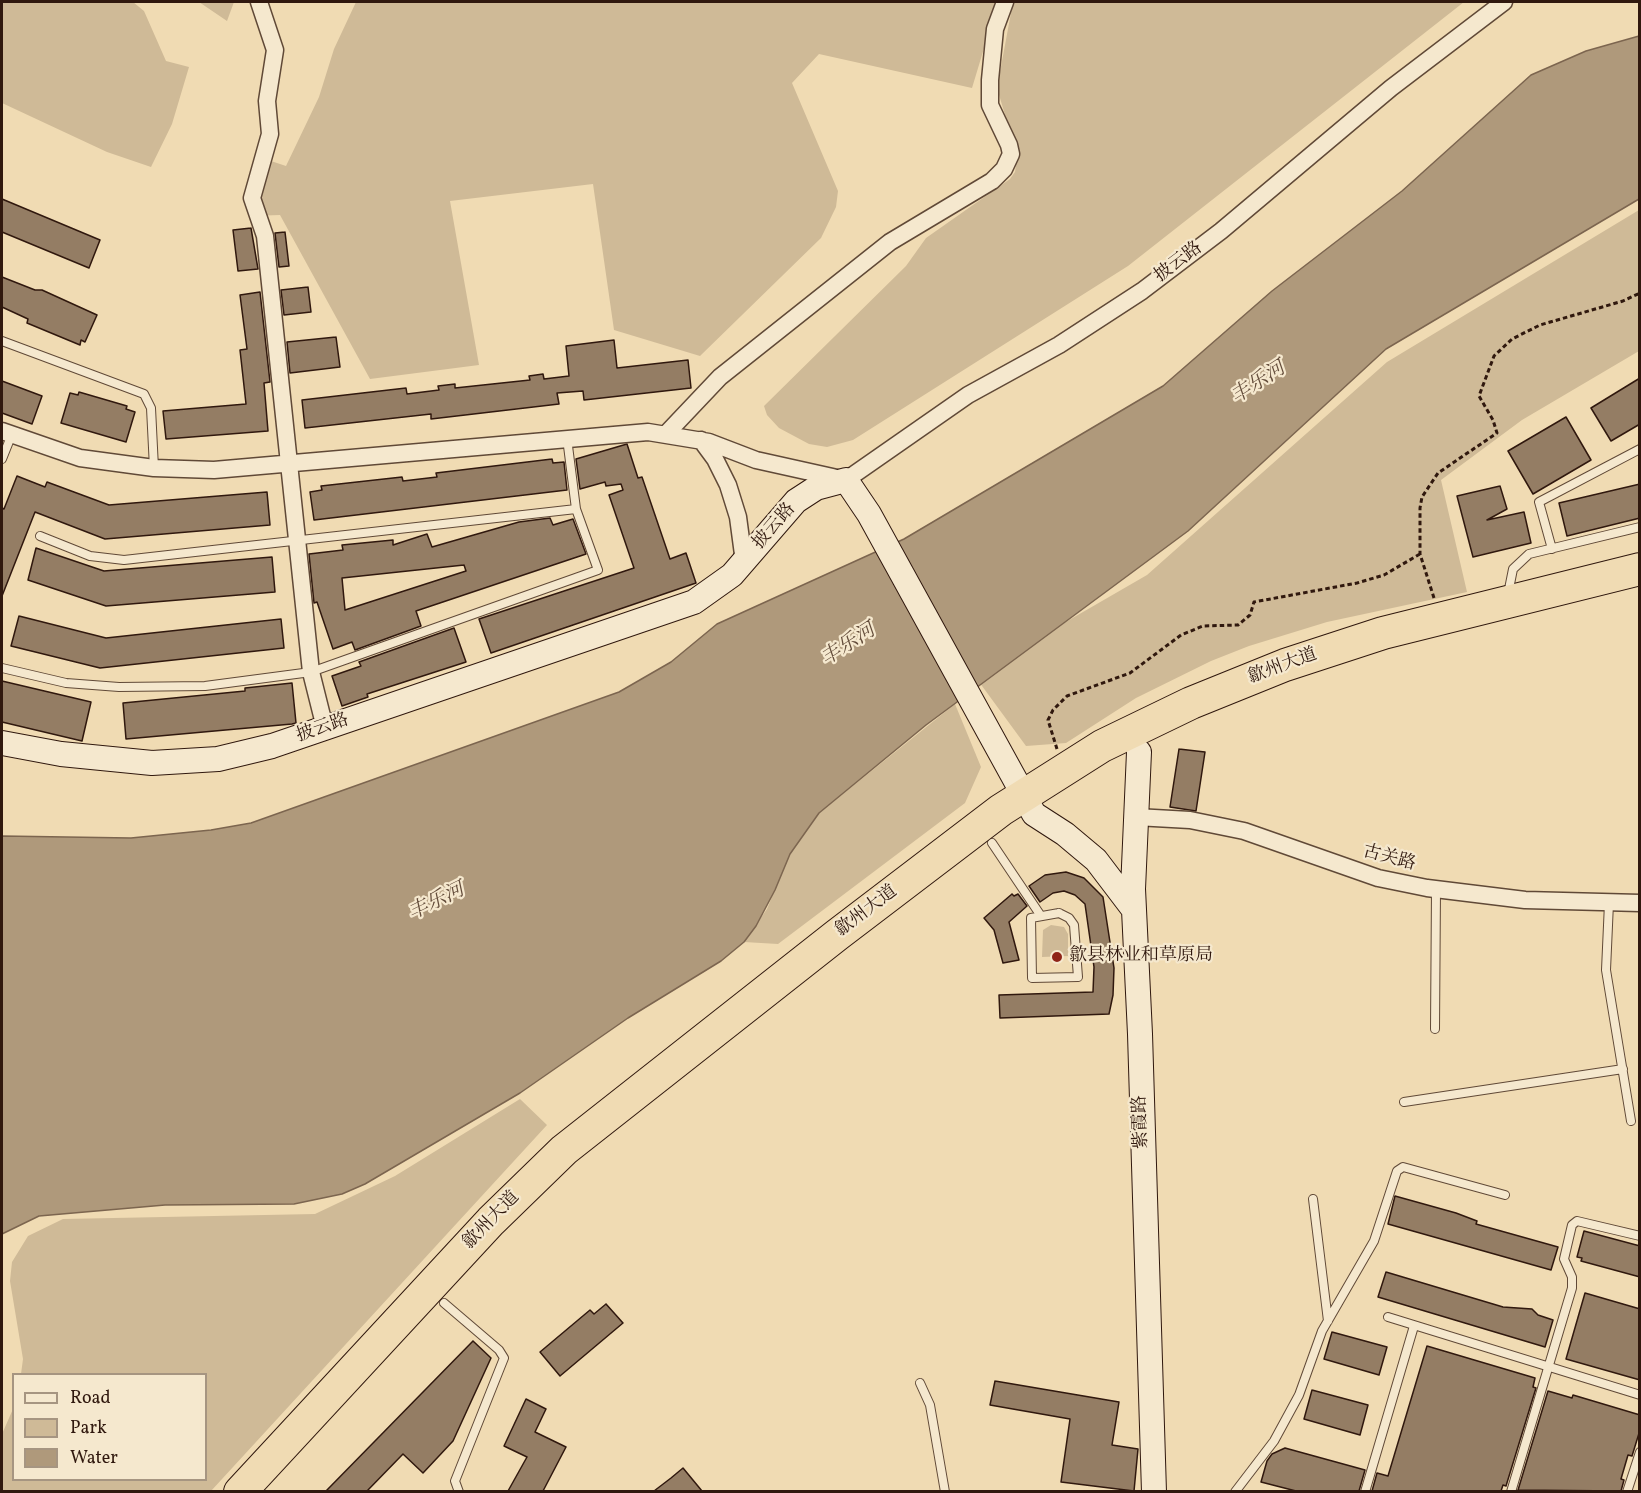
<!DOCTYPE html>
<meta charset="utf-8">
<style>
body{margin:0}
#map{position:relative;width:1641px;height:1493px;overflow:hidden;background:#f0dbb3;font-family:Vollkorn,serif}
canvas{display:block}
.frame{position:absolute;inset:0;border:3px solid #30180e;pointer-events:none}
.legend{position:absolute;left:12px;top:1373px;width:195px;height:108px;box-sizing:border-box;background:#f5e8ce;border:2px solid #a69581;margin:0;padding:8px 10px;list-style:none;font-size:18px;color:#30180e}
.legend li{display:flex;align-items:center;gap:12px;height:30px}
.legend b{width:30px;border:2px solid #a69581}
</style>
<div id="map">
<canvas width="1641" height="1493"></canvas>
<div class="frame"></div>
<ul class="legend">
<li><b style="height:8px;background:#f5e8ce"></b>Road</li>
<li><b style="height:16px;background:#cfba97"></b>Park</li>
<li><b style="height:16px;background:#af997b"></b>Water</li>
</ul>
</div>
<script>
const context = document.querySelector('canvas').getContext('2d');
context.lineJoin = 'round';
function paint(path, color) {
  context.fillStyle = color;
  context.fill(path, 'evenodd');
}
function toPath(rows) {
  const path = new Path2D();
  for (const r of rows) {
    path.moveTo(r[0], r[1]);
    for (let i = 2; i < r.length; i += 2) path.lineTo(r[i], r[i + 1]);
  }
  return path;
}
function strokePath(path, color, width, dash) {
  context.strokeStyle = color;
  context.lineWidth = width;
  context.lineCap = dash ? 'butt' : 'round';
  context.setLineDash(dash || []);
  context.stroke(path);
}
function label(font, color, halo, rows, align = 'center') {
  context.font = font + ' Vollkorn,"Noto Serif SC",serif';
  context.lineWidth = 4.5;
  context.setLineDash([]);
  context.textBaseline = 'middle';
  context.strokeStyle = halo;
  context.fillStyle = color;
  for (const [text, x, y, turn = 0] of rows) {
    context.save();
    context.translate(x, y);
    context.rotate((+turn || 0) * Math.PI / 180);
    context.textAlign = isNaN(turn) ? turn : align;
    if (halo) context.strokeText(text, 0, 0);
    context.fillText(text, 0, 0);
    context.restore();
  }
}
paint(toPath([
 [2,2,133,2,144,11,166,61,189,67,172,124,151,167,107,152,2,103],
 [199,2,234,2,227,21],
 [356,2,998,2,972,88,819,54,792,83,838,191,836,207,821,238,700,356,614,330,593,184,450,201,479,365,370,379,280,215,250,216,268,160,286,166,319,97,334,49],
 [1013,2,1464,2,1128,266,853,440,827,447,809,444,779,428,767,415,764,406,906,266,926,238,1010,179,1015,172,1017,155,997,88],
 [1639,210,1639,351,1522,420,1441,480,1467,592,1327,622,1249,646,1211,661,1136,698,1066,743,1026,746,974,675,1147,575,1387,362],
 [955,704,981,767,965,803,778,944,744,942,767,909,790,853,819,813],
 [1051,925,1064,927,1068,934,1068,956,1042,957,1043,930],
 [520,1099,547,1125,211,1491,2,1491,2,1434,13,1409,14,1480,206,1480,206,1374,21,1374,23,1359,10,1281,12,1262,28,1236,63,1219,315,1214,395,1176]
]), '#cfba97');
const water = toPath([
 [1639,36,1639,199,1386,349,1188,531,926,725,819,813,790,854,775,890,756,926,744,942,721,961,628,1018,520,1093,365,1184,342,1194,294,1204,165,1205,39,1216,2,1234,2,836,131,838,211,830,251,823,619,692,671,662,717,624,904,539,1163,386,1272,291,1402,191,1531,75,1586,51,1639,36]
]);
paint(water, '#af997b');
strokePath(water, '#7c654f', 1.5);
const building = toPath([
 [2,199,100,240,89,268,2,232,2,199],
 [251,228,258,269,238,271,233,230,251,228],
 [285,232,289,266,279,267,275,233,285,232],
 [2,277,35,290,42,290,97,315,85,342,81,340,80,345,27,323,28,319,2,307,2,277],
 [308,287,311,312,284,315,281,290,308,287],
 [260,292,270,382,264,383,268,431,166,439,163,411,246,404,240,350,247,349,240,295,260,292],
 [336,337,340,367,290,373,287,342,336,337],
 [614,340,617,368,688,360,691,388,584,400,583,391,557,393,559,404,431,419,431,414,305,428,302,400,406,388,407,394,439,390,438,386,455,384,455,388,530,380,529,376,543,374,544,379,569,376,566,346,614,340],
 [1640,378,1640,424,1611,441,1591,408,1640,378],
 [2,381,42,396,32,424,2,413,2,381],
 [79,392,127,406,126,409,135,412,126,442,61,423,70,393,78,395,79,392],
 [1566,417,1591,460,1533,494,1508,451,1566,417],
 [627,444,638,478,642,477,670,559,686,553,696,583,491,653,479,619,634,568,609,495,623,490,621,484,606,486,605,482,580,489,576,459,627,444],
 [552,459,553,463,564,462,567,490,314,520,310,492,322,490,321,486,402,477,403,481,437,477,436,473,552,459],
 [17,476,45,487,47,482,109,505,267,492,270,525,105,539,35,512,2,596,2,508,4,509,17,476],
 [1640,484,1640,518,1567,536,1559,503,1640,484],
 [1500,486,1507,509,1487,520,1524,512,1531,543,1473,557,1457,496,1500,486],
 [550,518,553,525,573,519,586,554,416,611,421,626,355,650,352,642,333,649,317,602,314,603,309,554,343,550,342,545,393,540,393,545,427,534,432,547,519,522,550,518],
 [464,565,466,571,345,610,342,578,464,565],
 [36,548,104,571,272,557,275,592,106,606,28,580,36,548],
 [19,616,106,638,281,619,284,648,100,668,11,646,19,616],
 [454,628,466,662,367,694,368,697,342,706,332,676,361,666,359,662,454,628],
 [2,681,91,702,82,741,2,722,2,681],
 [292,683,296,723,292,724,126,739,123,703,245,691,245,688,292,683],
 [1179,749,1205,752,1196,811,1170,807,1179,749],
 [1066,872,1084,878,1103,897,1114,968,1113,995,1109,1014,1000,1018,999,995,1093,992,1094,967,1085,904,1075,895,1064,891,1053,893,1040,902,1029,886,1045,875,1066,872],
 [1012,894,1014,896,1018,894,1027,906,1009,922,1019,960,1003,963,994,930,984,918,1012,894],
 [1395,1196,1456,1213,1477,1221,1476,1224,1558,1247,1551,1270,1388,1224,1395,1196],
 [1584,1231,1640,1246,1640,1277,1581,1261,1582,1258,1577,1257,1584,1231],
 [1386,1272,1503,1307,1532,1309,1538,1315,1553,1320,1545,1347,1378,1297,1386,1272],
 [1585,1293,1640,1309,1640,1380,1566,1359,1585,1293],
 [606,1304,623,1323,560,1376,540,1352,590,1310,594,1314,606,1304],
 [1332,1332,1387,1347,1379,1375,1324,1359,1332,1332],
 [473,1341,491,1358,453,1441,423,1473,403,1454,367,1491,326,1491,473,1341],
 [1427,1346,1535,1378,1533,1387,1536,1388,1506,1486,1503,1485,1501,1491,1372,1491,1377,1473,1388,1476,1427,1346],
 [995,1381,1119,1402,1112,1445,1138,1449,1134,1491,1061,1482,1070,1419,990,1405,995,1381],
 [1312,1390,1368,1405,1360,1435,1304,1419,1312,1390],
 [1548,1391,1572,1398,1573,1395,1640,1415,1640,1430,1632,1456,1628,1455,1621,1479,1624,1480,1621,1491,1518,1490,1548,1391],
 [526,1399,546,1409,535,1432,566,1447,543,1491,508,1491,527,1457,504,1446,526,1399],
 [1285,1448,1365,1470,1359,1491,1296,1491,1261,1482,1267,1461,1272,1454,1285,1448],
 [683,1468,702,1491,654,1491,671,1478,683,1468]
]);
paint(building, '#947d64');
strokePath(building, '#30180e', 1.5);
const lane = toPath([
 [2,341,144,394,151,408,154,468],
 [2,459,12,434],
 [40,536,90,556,124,560,576,509,567,438],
 [1552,549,1539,502,1640,449],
 [1508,594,1513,569,1529,554,1640,527],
 [2,668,66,683,119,687,205,686,311,672,598,570,576,509],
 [992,843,1041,916],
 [1609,903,1606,970,1631,1121],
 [1059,913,1069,918,1074,925,1078,977,1032,978,1031,918,1059,913],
 [1435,1029,1436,889],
 [1404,1102,1623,1069],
 [1313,1199,1328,1321],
 [444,1303,499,1350,504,1358,455,1481,459,1492],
 [1388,1317,1640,1395],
 [920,1383,930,1405,945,1492],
 [1235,1492,1274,1441,1299,1395,1322,1331,1374,1241,1397,1171,1403,1167,1505,1195],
 [1365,1492,1414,1326],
 [1511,1492,1572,1288,1572,1277,1564,1259,1572,1225,1577,1221,1640,1236],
 [1627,1492,1640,1452]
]);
const street = toPath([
 [259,2,275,50,267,101,270,134,252,198,265,236,311,672,325,728],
 [2,431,80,458,154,468,214,470,648,432,709,442,756,460,846,480,968,395,1059,345,1142,291,1221,231,1391,88,1504,2],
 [666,434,720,377,890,242,992,181,1004,169,1011,154,1009,145,990,105,990,80,995,29,1005,2],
 [701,440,715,459,728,485,738,517,744,562],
 [1136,817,1190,820,1244,831,1378,878,1427,888,1525,900,1640,903]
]);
const secondary = toPath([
 [2,743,61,754,152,763,218,759,272,746,694,602,732,575,796,501,816,488,846,480,869,514,1034,814,1065,834,1096,860,1134,910],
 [1139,752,1133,889,1140,1034,1154,1492]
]);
const highway = toPath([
 [240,1492,491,1221,564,1150,837,935,1001,810,1102,746,1191,703,1285,665,1383,633,1640,569]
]);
strokePath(lane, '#604937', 10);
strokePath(street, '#604937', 19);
strokePath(secondary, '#30180e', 26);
strokePath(highway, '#30180e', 34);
strokePath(toPath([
 [1434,598,1420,554,1420,508,1422,497,1438,473,1497,433,1493,420,1479,396,1494,356,1512,339,1540,325,1623,301,1640,293],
 [1057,749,1048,720,1053,710,1067,696,1130,673,1181,635,1203,626,1238,625,1250,615,1254,602,1357,583,1384,575,1420,554]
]), '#30180e', 3, [4.5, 3]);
strokePath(lane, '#f5e8ce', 8);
strokePath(street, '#f5e8ce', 16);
strokePath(secondary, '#f5e8ce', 24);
strokePath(highway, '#f0dbb3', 32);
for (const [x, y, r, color] of [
 [1057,957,6,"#8f2418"]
]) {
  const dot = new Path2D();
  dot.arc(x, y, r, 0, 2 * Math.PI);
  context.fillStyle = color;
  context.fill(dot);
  strokePath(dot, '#f5e8ce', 2);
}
label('18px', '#30180e', '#f5e8ce', [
 ["披云路",1179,263,-37],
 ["披云路",775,527,-49],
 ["歙州大道",1283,667,-20],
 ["披云路",323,729,-19],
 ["古关路",1389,859,15],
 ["歙州大道",867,912,-37],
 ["紫霞路",1142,1122,-92],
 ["歙州大道",492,1221,-46]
]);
label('18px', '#30180e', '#f5e8ce', [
 ["歙县林业和草原局",1069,957]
], 'left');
label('italic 20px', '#634c3a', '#f5e8ce', [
 ["丰乐河",1259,384,-33],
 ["丰乐河",849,646,-33],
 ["丰乐河",437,903,-26]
]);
</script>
